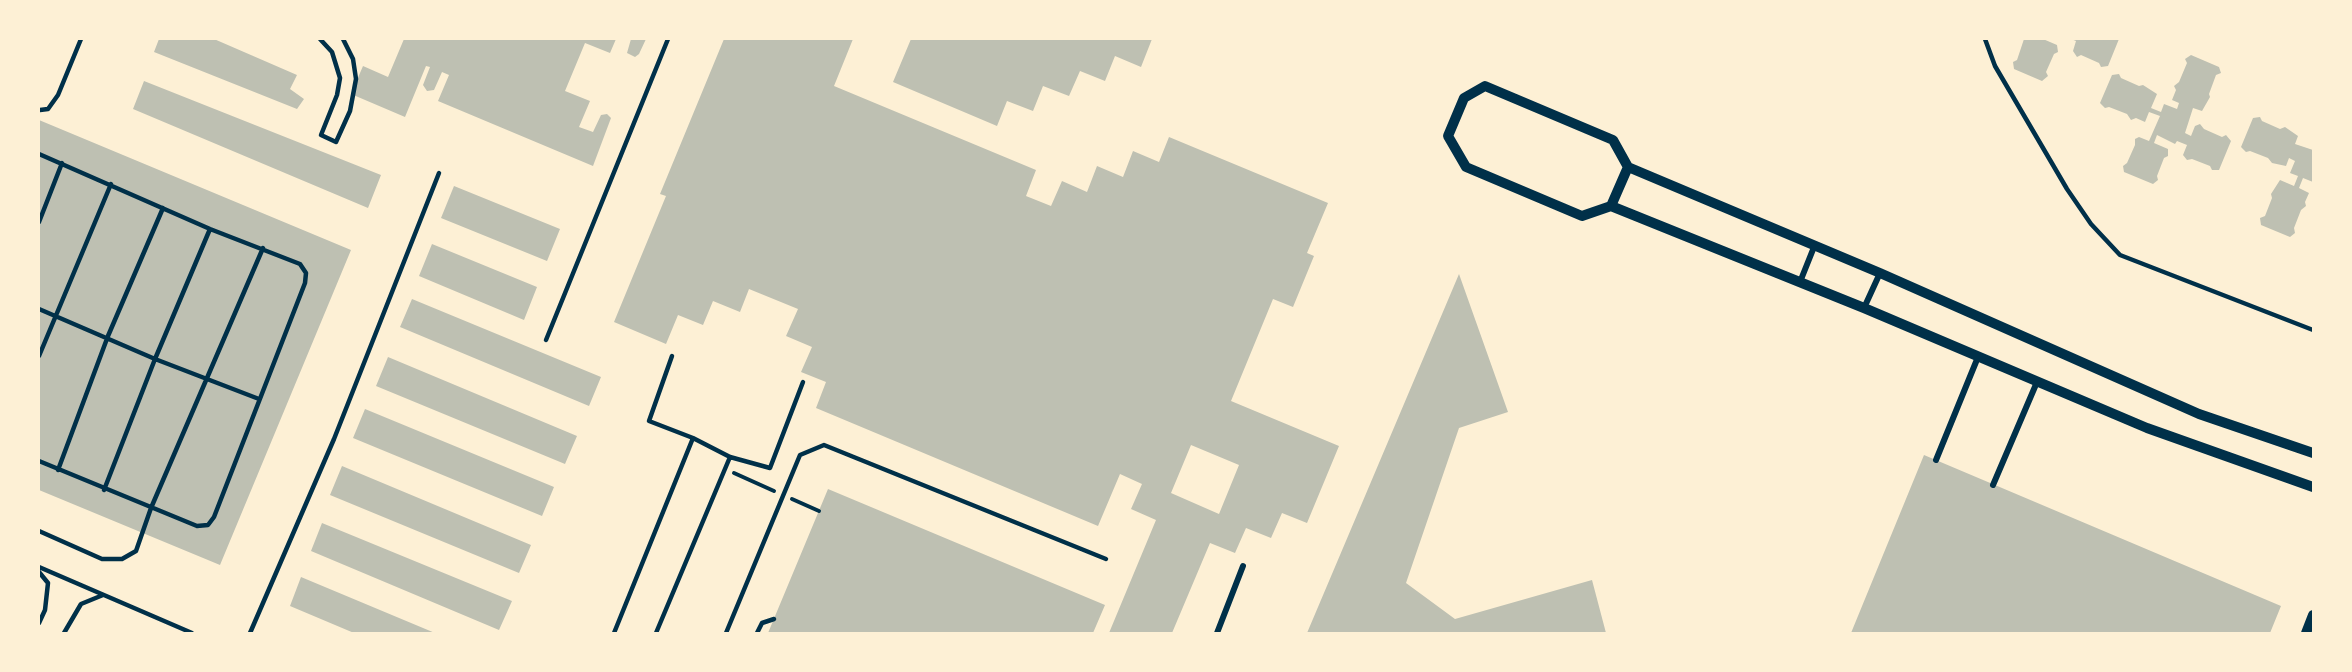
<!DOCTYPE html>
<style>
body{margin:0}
#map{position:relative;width:2352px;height:672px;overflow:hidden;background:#fdf0d5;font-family:"PT Sans",sans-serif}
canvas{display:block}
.frame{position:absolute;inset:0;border:40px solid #fdf0d5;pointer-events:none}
</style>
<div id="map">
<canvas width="2352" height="672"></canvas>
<div class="frame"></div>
</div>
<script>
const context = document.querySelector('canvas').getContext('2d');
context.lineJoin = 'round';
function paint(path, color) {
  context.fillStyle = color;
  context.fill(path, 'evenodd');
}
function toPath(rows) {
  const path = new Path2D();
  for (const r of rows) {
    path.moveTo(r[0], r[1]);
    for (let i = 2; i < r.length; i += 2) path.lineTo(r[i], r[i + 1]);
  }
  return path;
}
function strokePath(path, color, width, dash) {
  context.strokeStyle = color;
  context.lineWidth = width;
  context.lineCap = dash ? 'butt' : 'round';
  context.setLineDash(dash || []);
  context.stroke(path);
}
paint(toPath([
 [159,39,214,39,297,75,290,89,304,99,297,109,154,52],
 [404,39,616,39,610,53,585,43,565,91,590,101,579,127,593,132,601,115,607,114,611,118,593,166,438,101,449,75,442,72,434,90,427,91,423,85,430,67,426,66,405,117,351,94,363,66,388,77],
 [631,39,646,39,639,54,635,57,627,53],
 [724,39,853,39,834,86,1036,170,1026,196,1051,206,1062,181,1087,192,1097,166,1123,177,1133,151,1159,162,1169,137,1328,203,1307,253,1314,256,1293,307,1273,299,1231,401,1339,446,1307,523,1282,513,1271,538,1246,528,1235,553,1210,543,1172,633,1109,633,1156,520,1131,509,1142,484,1120,474,1098,526,816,408,826,382,801,372,812,347,786,336,798,309,749,289,740,312,713,301,703,325,678,315,666,344,614,322,666,196,660,194],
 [1191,445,1239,465,1219,514,1171,493],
 [911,39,1152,39,1141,67,1115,56,1105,81,1080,71,1069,96,1043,86,1033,111,1007,101,997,126,893,82],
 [2024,39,2043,39,2057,45,2058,52,2054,54,2046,72,2048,76,2042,81,2014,69,2013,62,2017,60],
 [2071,39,2119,39,2108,66,2101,67,2099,63,2081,55,2077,57,2073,51,2076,41],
 [2191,55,2219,67,2221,73,2216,75,2209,94,2210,97,2202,111,2193,108,2185,133,2191,136,2195,126,2200,124,2204,129,2222,137,2226,135,2231,141,2219,170,2212,170,2210,166,2192,159,2187,160,2183,155,2187,145,2177,141,2175,144,2157,135,2154,143,2168,149,2168,156,2164,158,2157,176,2158,180,2153,184,2124,172,2123,166,2127,163,2135,145,2135,139,2139,137,2149,141,2160,116,2149,112,2145,122,2136,118,2131,120,2127,114,2109,107,2105,108,2100,103,2112,75,2119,74,2121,78,2139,86,2143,85,2157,94,2151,108,2161,112,2164,104,2177,109,2179,103,2172,100,2176,90,2174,86,2179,82,2187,63,2185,59],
 [144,81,381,175,368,208,133,109],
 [2260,117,2262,121,2280,129,2285,127,2298,136,2295,144,2313,150,2313,182,2303,178,2299,188,2309,193,2305,202,2306,206,2301,210,2294,228,2295,233,2290,237,2261,225,2260,218,2265,216,2272,198,2271,194,2280,180,2294,186,2298,176,2290,173,2295,161,2289,158,2286,166,2272,163,2268,158,2250,151,2246,152,2241,147,2253,118],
 [39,120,351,250,220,565,39,490],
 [454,186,560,229,547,261,441,218],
 [432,244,537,287,524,320,419,276],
 [1459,274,1508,412,1459,428,1406,583,1455,619,1592,580,1606,633,1307,633],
 [412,299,601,377,589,406,400,327],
 [388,357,577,436,565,464,376,386],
 [365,409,554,487,542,516,353,438],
 [1924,455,2281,606,2270,633,1851,633],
 [342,466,531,545,519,573,330,495],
 [828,489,1105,605,1093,633,768,633],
 [322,523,512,601,499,630,311,551],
 [301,577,435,633,354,633,290,606]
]), '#bec0b2');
strokePath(toPath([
 [734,473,774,491],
 [792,499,819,511]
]), '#003049', 4);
strokePath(toPath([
 [320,39,332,52,340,78,337,95,321,135,336,142,350,111,356,79,353,59,343,39],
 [1985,39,1995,66,2067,189,2091,224,2120,255,2313,330],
 [40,110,48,109,58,95,81,39],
 [39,154,210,229,300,264,306,273,305,283,214,517,208,525,197,526,39,461],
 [39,222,62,163],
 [39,309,155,359,259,399],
 [546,340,668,39],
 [39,356,111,184],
 [672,356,649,421,693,438,730,457,770,468,803,382],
 [58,470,108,336,163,208],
 [104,490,155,359,210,229],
 [39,531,102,559,122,559,136,551,151,508,263,248],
 [39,567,192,633],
 [39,572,48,583,45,610,39,623],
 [64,633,81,604,103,595],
 [250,633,334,439,439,173],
 [614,633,693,438],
 [656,633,730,457],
 [726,633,800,455,824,445,1106,559],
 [757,633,762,623,774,619]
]), '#003049', 4.5);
strokePath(toPath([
 [1800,282,1814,247],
 [1864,308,1880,273],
 [1936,460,1978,357],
 [1993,485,2037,382],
 [1217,633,1243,566]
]), '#003049', 6);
strokePath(toPath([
 [1628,167,1880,273,2199,414,2313,453],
 [1611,206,1628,167,1613,140,1485,86,1464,98,1448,136,1466,167,1582,216,1611,206,1864,308,2147,428,2313,487],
 [2306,633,2313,615]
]), '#003049', 10);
</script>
